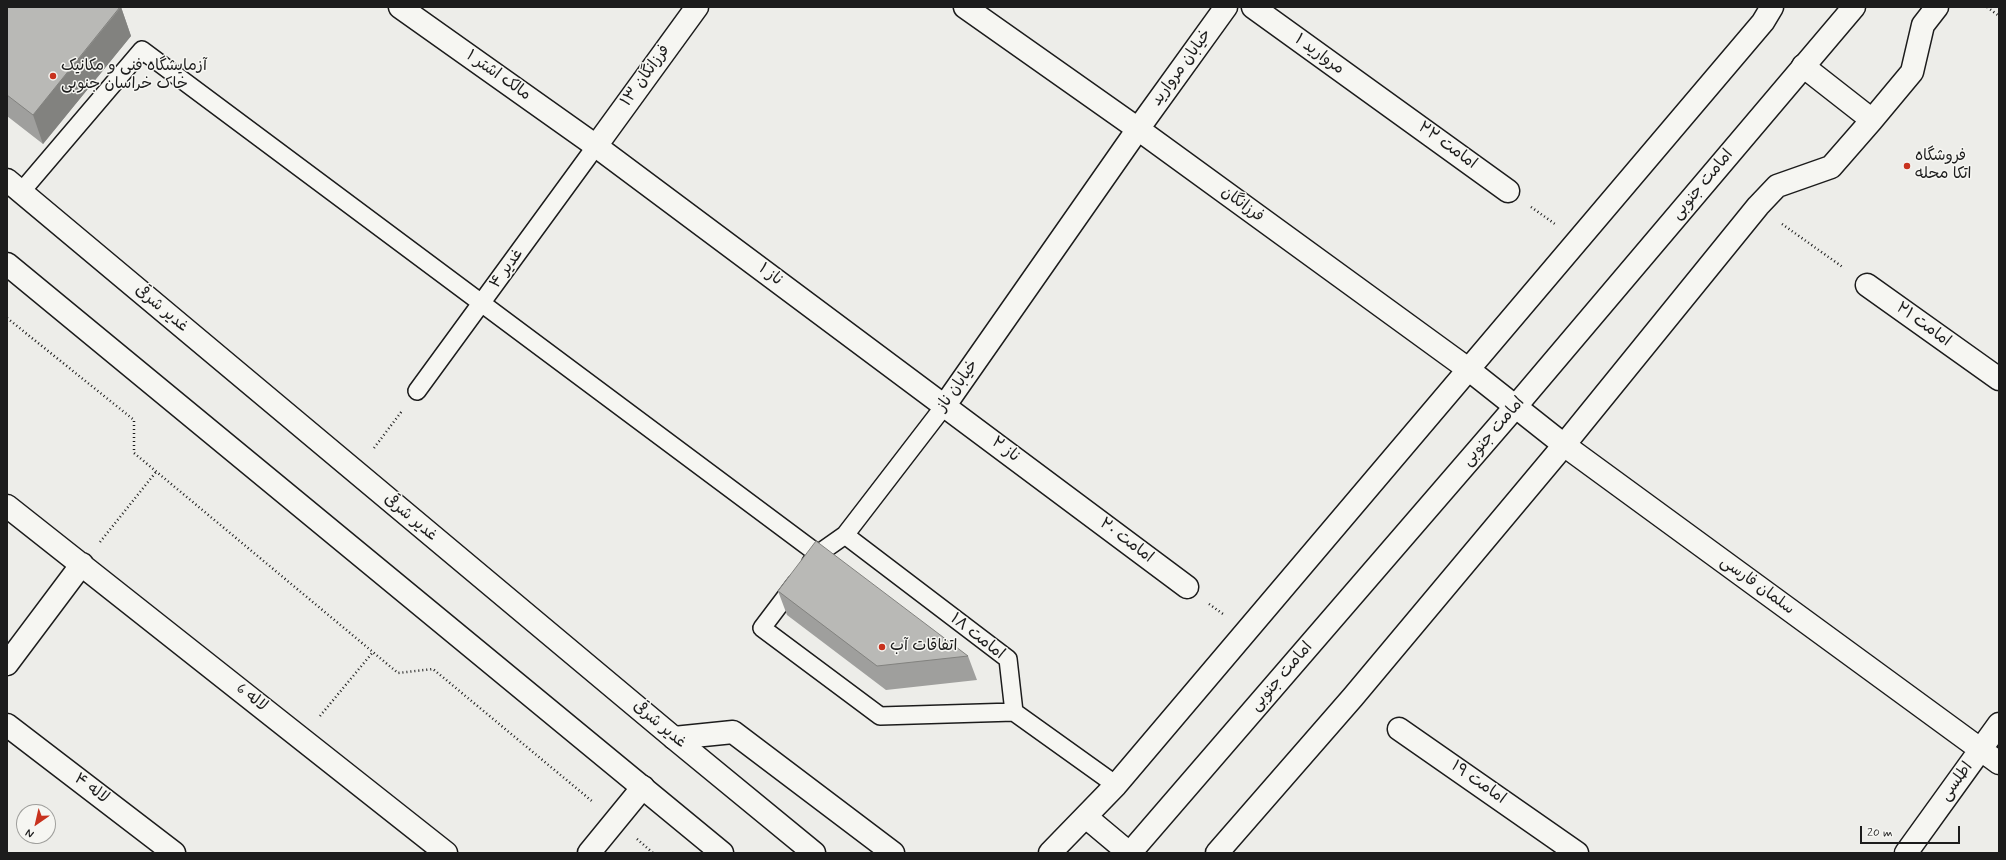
<!DOCTYPE html>
<meta charset="utf-8">
<style>
body{margin:0}
#map{position:relative;width:2006px;height:860px;overflow:hidden;background:#edede9;font-family:Mynerve,sans-serif}
canvas{display:block}
.frame{position:absolute;inset:0;border:8px solid #1c1c1c;pointer-events:none}
.north{position:absolute;left:16px;top:804px;width:40px;height:40px;box-sizing:border-box;background:#f6f6f2;border:1px solid #9f9f9c;border-radius:50%;rotate:214deg;font-size:11px;font-weight:700;line-height:16px;text-align:center;color:#1c1c1c}
.north::after{content:'';display:block;margin:auto;width:14px;height:18px;background:#c8321e;clip-path:polygon(50% 0,100% 100%,50% 72%,0 100%)}
.scale{position:absolute;left:1860px;top:826px;width:100px;height:18px;box-sizing:border-box;border:2px solid #1c1c1c;border-top:0;padding-left:5px;font-size:12px;line-height:14px;white-space:nowrap;color:#1c1c1c;-webkit-text-stroke:3px #f6f6f2;paint-order:stroke}
</style>
<div id="map">
<canvas width="2006" height="860"></canvas>
<div class="frame"></div>
<div class="north">N</div>
<div class="scale">20 m</div>
</div>
<script>
const context = document.querySelector('canvas').getContext('2d');
context.lineJoin = 'round';
function toPath(rows) {
  const path = new Path2D();
  for (const r of rows) {
    path.moveTo(r[0], r[1]);
    for (let i = 2; i < r.length; i += 2) path.lineTo(r[i], r[i + 1]);
  }
  return path;
}
function strokePath(path, color, width, dash) {
  context.strokeStyle = color;
  context.lineWidth = width;
  context.lineCap = dash ? 'butt' : 'round';
  context.setLineDash(dash || []);
  context.stroke(path);
}
function paint(path, color) {
  context.fillStyle = color;
  context.fill(path, 'evenodd');
}
function label(font, color, halo, rows, align = 'center') {
  context.font = font + ' Mynerve,"Playpen Sans Arabic",sans-serif';
  context.lineWidth = 3;
  context.setLineDash([]);
  context.textBaseline = 'middle';
  context.strokeStyle = halo;
  context.fillStyle = color;
  for (const [text, x, y, turn = 0] of rows) {
    context.save();
    context.translate(x, y);
    context.rotate((+turn || 0) * Math.PI / 180);
    context.textAlign = isNaN(turn) ? turn : align;
    if (halo) context.strokeText(text, 0, 0);
    context.fillText(text, 0, 0);
    context.restore();
  }
}
const service = toPath([
 [21,192,142,50,818,554],
 [417,391,596,146],
 [845,535,1008,659,1014,712,1116,785],
 [811,562,818,554,845,535,945,405],
 [796,583,762,628,880,716,1014,712]
]);
const minor = toPath([
 [400,7,596,146,1187,587],
 [965,7,1138,129,1468,369,1564,445,1999,763],
 [1253,7,1508,191],
 [596,146,697,7],
 [1867,285,1999,379],
 [945,405,1138,129,1226,7],
 [7,506,446,853],
 [7,664,82,564],
 [7,725,174,853],
 [1399,729,1577,853],
 [589,853,643,787],
 [1906,853,1999,724]
]);
const tertiary = toPath([
 [1803,66,1872,120],
 [674,738,733,732,893,853],
 [1086,817,1129,853],
 [1050,853,1116,785,1763,22,1772,7],
 [1217,853,1353,697,1564,445,1758,206,1777,186,1831,167,1872,120,1912,72,1923,25,1937,7]
]);
const secondary = toPath([
 [7,180,674,738,814,853],
 [7,264,722,853],
 [1130,853,1516,406,1854,7]
]);
strokePath(service, '#1c1c1c', 20);
strokePath(minor, '#1c1c1c', 25);
strokePath(tertiary, '#1c1c1c', 25);
strokePath(secondary, '#1c1c1c', 25);
strokePath(toPath([
 [1987,7,1999,16],
 [1531,207,1555,224],
 [1782,224,1844,268],
 [7,318,134,420,134,453,398,673,433,669,593,802],
 [374,448,402,411],
 [100,542,156,472],
 [1209,604,1223,614],
 [320,716,373,652],
 [637,839,653,853]
]), '#1c1c1c', 2.5, [1, 3]);
strokePath(service, '#f6f6f2', 17);
strokePath(minor, '#f6f6f2', 22);
strokePath(tertiary, '#f6f6f2', 22);
strokePath(secondary, '#f6f6f2', 22);
paint(toPath([
 [7,7,121,7,131,36,43,144,7,116],
 [778,591,968,656,977,680,886,690,787,615]
]), '#9f9f9d');
paint(toPath([
 [121,7,131,36,43,144,33,115]
]), '#82827f');
const building = toPath([
 [7,7,120,7,33,115,7,95,7,7],
 [816,541,968,656,877,666,778,591,816,541]
]);
paint(building, '#b9b9b6');
strokePath(building, '#82827f', 1);
for (const [x, y, r, color] of [
 [53,76,4,"#c8321e"],
 [1907,166,4,"#c8321e"],
 [882,647,4,"#c8321e"]
]) {
  const dot = new Path2D();
  dot.arc(x, y, r, 0, 2 * Math.PI);
  context.fillStyle = color;
  context.fill(dot);
  strokePath(dot, '#f6f6f2', 1.5);
}
label('16px', '#1c1c1c', '#f6f6f2', [
 ["مروارید ۱",1319,55,36],
 ["خیابان مروارید",1182,68,-54],
 ["مالک اشتر ۱",498,76,35],
 ["فرزانگان ۱۳",646,76,-54],
 ["امامت ۲۲",1447,146,36],
 ["امامت جنوبی",1703,185,-50],
 ["فرزانگان",1242,205,36],
 ["غدیر ۴",507,269,-54],
 ["ناز ۱",770,275,37],
 ["غدیر شرقی",161,309,40],
 ["امامت ۲۱",1923,325,36],
 ["خیابان ناز",958,386,-54],
 ["امامت جنوبی",1494,432,-49],
 ["ناز ۲",1005,450,37],
 ["غدیر شرقی",410,518,40],
 ["امامت ۲۰",1126,541,37],
 ["سلمان فارسی",1757,586,36],
 ["امامت ۱۸",977,637,38],
 ["امامت جنوبی",1282,677,-49],
 ["لاله 6",251,698,38],
 ["غدیر شرقی",659,725,40],
 ["اطلسی",1957,782,-54],
 ["امامت ۱۹",1478,783,35],
 ["لاله ۴",91,789,37]
]);
label('16px', '#1c1c1c', '#f6f6f2', [
 ["آزمایشگاه فنی و مکانیک",61,67],
 ["خاک خراسان جنوبی",61,85],
 ["فروشگاه",1915,157],
 ["اتکا محله",1915,175],
 ["اتفاقات آب",890,647]
], 'left');
</script>
